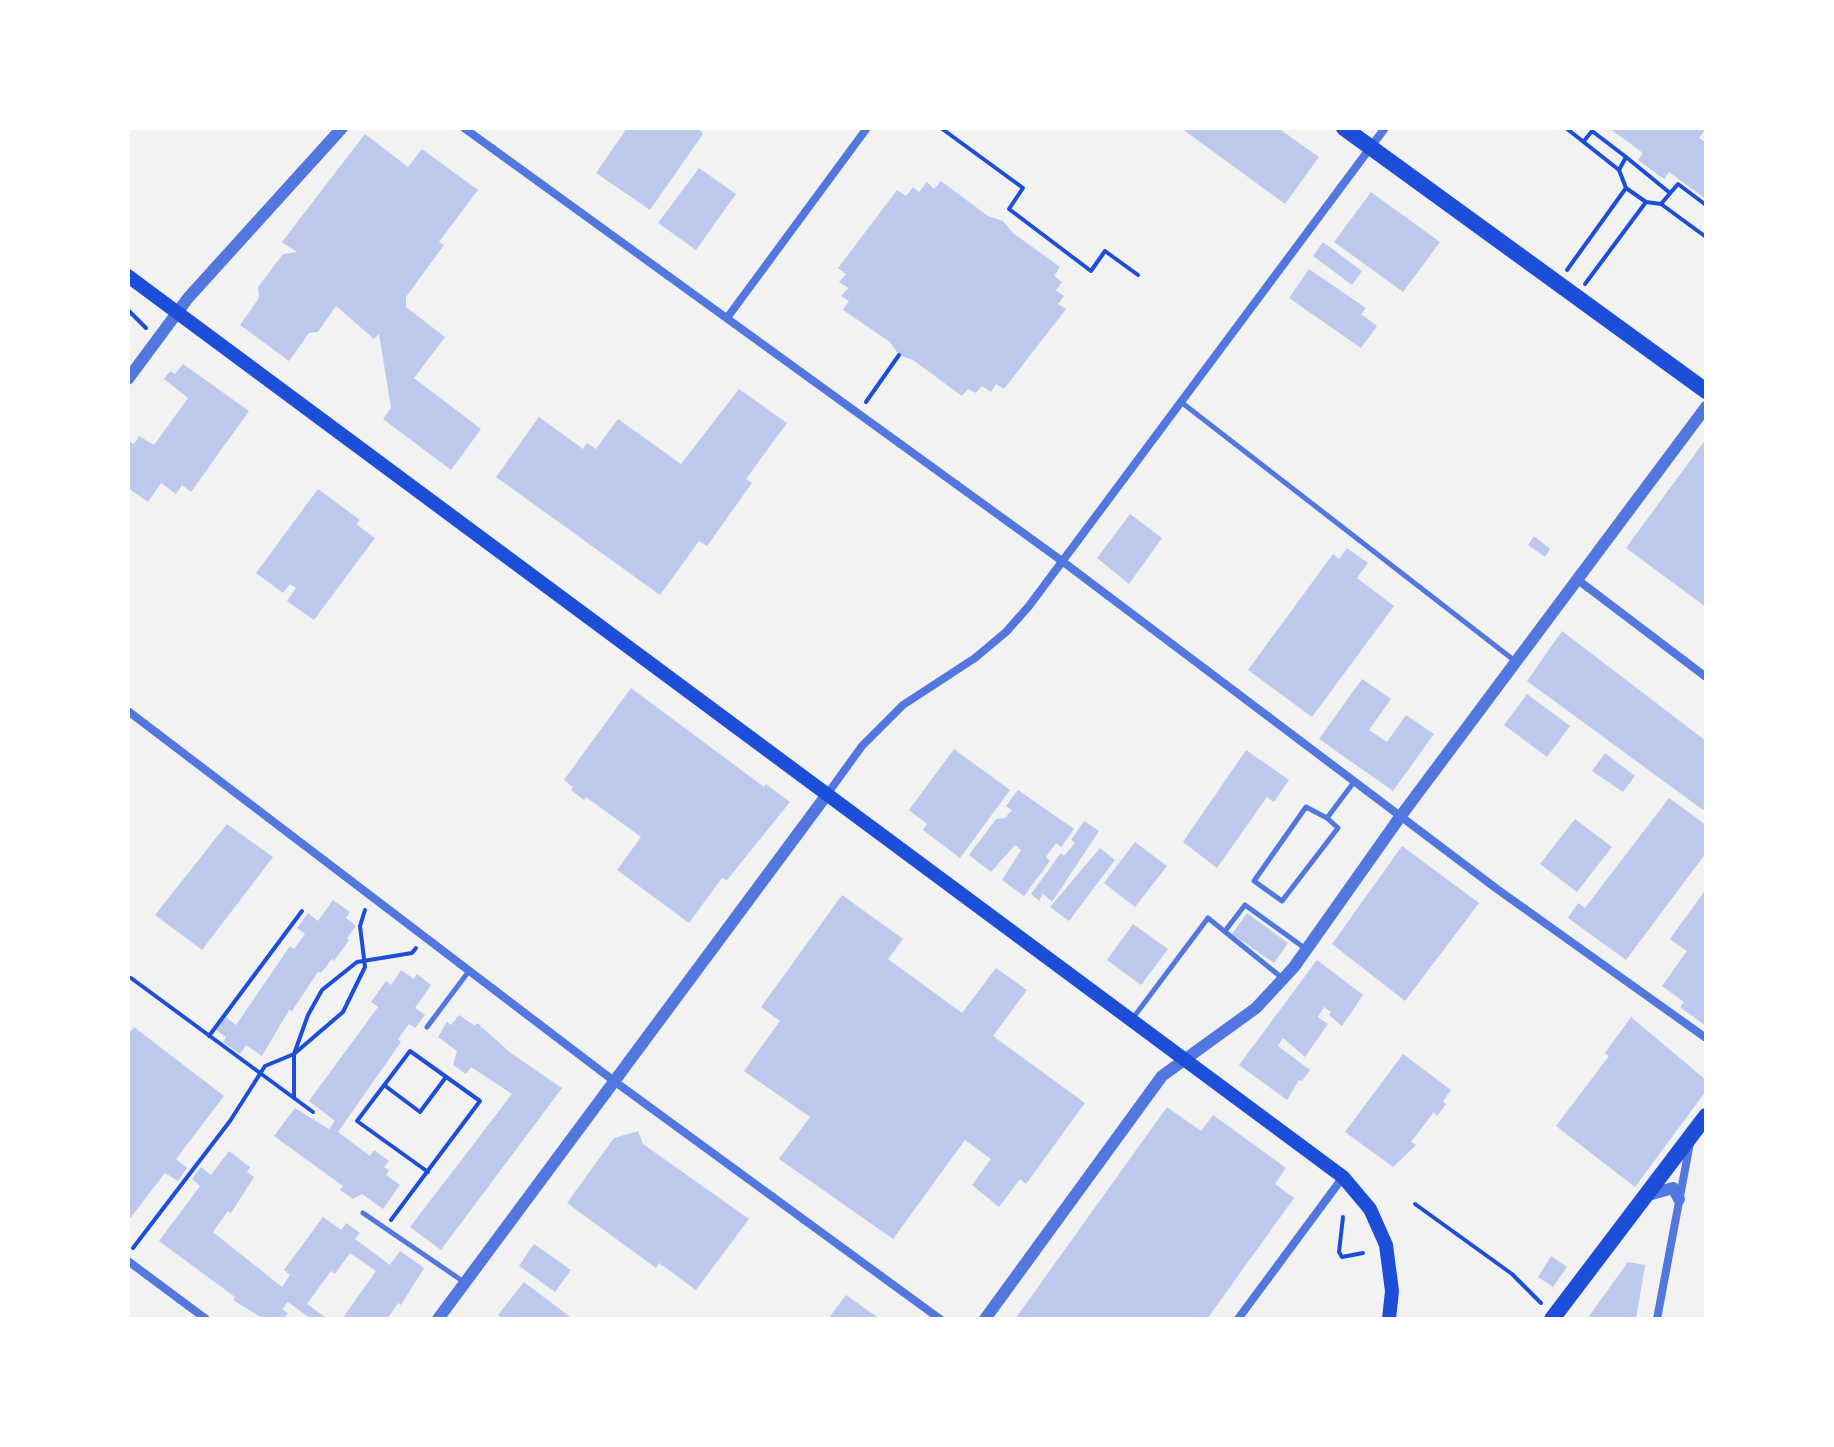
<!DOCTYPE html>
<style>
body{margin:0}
#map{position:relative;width:1834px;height:1447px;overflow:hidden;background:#f2f2f2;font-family:"PT Sans",sans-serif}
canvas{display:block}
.frame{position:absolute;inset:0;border:130px solid #fff;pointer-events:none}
</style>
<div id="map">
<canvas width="1834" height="1447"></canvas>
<div class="frame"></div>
</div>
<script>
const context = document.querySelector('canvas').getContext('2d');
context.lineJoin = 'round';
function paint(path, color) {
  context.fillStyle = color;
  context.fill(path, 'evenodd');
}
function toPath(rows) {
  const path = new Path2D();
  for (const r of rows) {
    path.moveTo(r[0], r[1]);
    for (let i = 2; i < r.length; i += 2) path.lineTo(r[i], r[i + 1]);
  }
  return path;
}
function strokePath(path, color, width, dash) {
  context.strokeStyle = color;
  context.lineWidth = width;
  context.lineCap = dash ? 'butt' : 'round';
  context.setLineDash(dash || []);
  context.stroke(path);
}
paint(toPath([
 [627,128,698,128,703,134,650,210,596,173],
 [1181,128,1278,128,1319,157,1285,204],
 [1609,128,1706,128,1699,138,1706,143,1706,199,1669,172,1664,179,1638,160,1643,153],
 [365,134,408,167,422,149,478,190,439,242,444,245,406,297,406,307,445,337,414,378,481,429,451,470,383,419,391,408,379,334,374,339,336,306,318,332,309,333,289,361,240,325,259,298,258,287,283,254,297,252,282,242],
 [699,168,736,194,696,250,658,223],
 [941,181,988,216,1003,221,1013,233,1060,267,1054,276,1062,282,1056,290,1064,296,1058,304,1066,309,1004,389,996,384,991,392,982,386,976,393,968,389,962,396,913,360,899,355,890,342,843,310,849,301,841,296,848,288,839,282,846,274,838,268,897,190,906,196,913,187,919,192,927,182,934,189],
 [1371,192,1440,242,1403,292,1334,242],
 [1323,242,1362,271,1352,285,1313,256],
 [1309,269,1366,308,1361,314,1377,326,1361,348,1289,298],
 [183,364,249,411,191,492,182,485,176,494,161,483,148,502,128,488,128,441,134,444,139,436,154,445,188,398,164,379,170,371,175,374],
 [739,389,787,423,746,479,752,483,707,546,699,541,660,595,496,477,539,417,583,449,587,443,596,449,618,419,681,464],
 [1706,439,1706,607,1626,548],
 [318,489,360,520,356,524,375,538,314,620,287,601,296,588,290,584,283,593,256,573],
 [1130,514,1162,538,1129,584,1097,558],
 [1534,536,1550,549,1545,557,1528,545],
 [1347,548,1368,563,1357,578,1394,606,1312,717,1248,670,1333,554,1339,559],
 [1562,631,1706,741,1706,806,1703,810,1527,681],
 [1362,679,1391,699,1369,730,1387,742,1406,715,1434,734,1393,791,1319,739],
 [631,688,764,787,766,784,790,802,727,880,722,878,689,923,617,870,641,837,586,797,584,800,571,790,573,787,564,780],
 [1527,694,1570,726,1547,757,1504,725],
 [954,749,1010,790,960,858,923,830,927,824,909,810],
 [1246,750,1289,780,1274,802,1267,797,1217,868,1183,842],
 [1605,753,1635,776,1623,792,1592,771],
 [1018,790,1074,829,1061,847,1056,843,1046,857,1050,861,1024,896,1002,880,1021,850,1015,845,991,872,969,855,996,819,1005,818,1012,810,1006,806],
 [1669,798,1706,825,1706,853,1626,960,1568,918,1578,903,1585,908],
 [1575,819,1612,847,1577,892,1540,864],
 [1084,821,1099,831,1052,902,1043,894,1039,901,1031,894,1061,853,1064,856,1075,843,1071,840],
 [227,824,273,857,202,950,155,915],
 [1135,842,1167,866,1135,907,1104,883],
 [1402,846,1479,903,1405,1001,1332,944],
 [1100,848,1115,860,1069,921,1050,907],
 [1706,889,1706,1026,1680,1007,1684,1002,1662,986,1687,951,1670,939],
 [842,895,903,939,888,959,962,1013,996,968,1027,990,993,1036,1085,1103,1026,1184,1020,1179,999,1207,972,1185,991,1159,965,1140,893,1239,779,1159,810,1117,744,1071,780,1021,761,1007],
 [333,900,350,912,346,918,356,926,347,938,349,940,334,961,332,959,321,973,318,972,292,1011,289,1010,262,1056,246,1045,240,1054,223,1042,226,1037,216,1030,226,1017,236,1025,290,946,294,949,305,934,297,928,308,913,318,921],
 [1247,913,1288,943,1274,963,1232,934],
 [1133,924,1168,949,1141,985,1107,960],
 [1317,960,1363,995,1342,1026,1329,1015,1331,1012,1324,1007,1322,1010,1318,1017,1328,1024,1305,1057,1283,1038,1278,1046,1310,1070,1302,1081,1299,1080,1287,1100,1239,1065],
 [401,970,414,979,417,974,431,985,415,1008,425,1015,415,1028,409,1024,398,1039,401,1042,338,1132,370,1156,374,1150,389,1161,384,1167,389,1170,386,1175,400,1185,383,1209,362,1194,353,1199,340,1190,343,1186,274,1136,295,1108,329,1129,335,1121,309,1101,378,1007,371,1002,386,981,391,985],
 [459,1015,475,1026,477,1023,512,1054,562,1088,441,1250,410,1227,512,1094,471,1067,466,1074,453,1065,457,1051,438,1037,447,1022,451,1025],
 [1631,1017,1706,1080,1706,1091,1635,1187,1556,1126,1609,1056,1605,1053],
 [134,1027,224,1096,176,1159,187,1168,178,1181,165,1173,128,1221,128,1035],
 [1403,1054,1451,1090,1443,1101,1446,1104,1437,1116,1434,1112,1411,1142,1416,1145,1393,1167,1345,1132],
 [1167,1107,1201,1131,1213,1115,1286,1168,1275,1184,1294,1198,1207,1319,1015,1319],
 [638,1131,643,1144,749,1219,696,1290,659,1263,656,1268,567,1203,614,1138],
 [229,1151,250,1167,247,1172,254,1177,231,1213,228,1211,213,1232,282,1287,290,1275,284,1270,323,1217,341,1230,346,1223,360,1233,355,1239,390,1265,400,1251,424,1268,401,1305,398,1303,387,1319,342,1319,376,1271,350,1253,335,1274,331,1271,307,1304,328,1319,311,1319,288,1302,282,1309,288,1313,284,1319,264,1319,233,1300,235,1297,159,1241,200,1186,192,1179,201,1167,211,1175],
 [534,1244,571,1270,555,1292,519,1266],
 [1551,1256,1567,1267,1553,1287,1538,1277],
 [1628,1262,1645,1265,1636,1319,1587,1319],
 [524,1282,573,1319,504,1319,498,1315],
 [846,1295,880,1319,828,1319]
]), '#bdc9ec');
strokePath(toPath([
 [941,128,1023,188,1009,209,1091,271,1105,251,1138,275],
 [1566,128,1619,170,1626,188,1646,202,1661,204,1706,237],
 [1584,141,1592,131,1626,157],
 [1619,170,1626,157,1670,193],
 [1661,204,1678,184,1706,205],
 [1567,270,1626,188],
 [1585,284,1646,202],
 [128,310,146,328],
 [866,402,899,355],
 [131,978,313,1112],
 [209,1036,302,911],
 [384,1085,420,1112,446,1077],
 [294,1098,294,1054,308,1015,322,990,357,962,412,953,416,948],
 [1415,1204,1512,1274,1541,1303],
 [1343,1217,1339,1252,1342,1257,1363,1253],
 [391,1220,480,1101,410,1051,357,1121,428,1172],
 [133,1248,230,1121,265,1066,294,1054,343,1012,365,967,360,926,365,910]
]), '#1d4ed8', 4);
strokePath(toPath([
 [1181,402,1515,661],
 [1327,818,1306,807,1254,881,1282,901,1338,828,1327,818,1354,782],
 [1225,931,1245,905,1306,949],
 [1133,1018,1208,918,1281,977],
 [427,1027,469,971],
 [363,1213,464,1282]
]), '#5277de', 5);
strokePath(toPath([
 [464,128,1062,561,1497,889,1706,1038],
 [727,318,867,128],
 [1578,580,1706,677],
 [128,711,614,1081,940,1319],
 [828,793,862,746,903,705,975,658,1006,632,1029,606,1385,128],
 [128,1261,206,1319],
 [1238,1319,1343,1177],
 [1657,1319,1690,1143]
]), '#5277de', 8);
strokePath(toPath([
 [128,379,188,298,342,128],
 [1648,1195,1673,1188,1679,1199],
 [438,1319,828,793],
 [985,1319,1162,1076,1256,1008,1294,967,1400,817,1706,407]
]), '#5277de', 12);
strokePath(toPath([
 [128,276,1343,1177,1370,1209,1386,1245,1392,1291,1389,1319]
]), '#1d4ed8', 14);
strokePath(toPath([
 [1344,128,1706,391],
 [1552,1319,1706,1116]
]), '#1d4ed8', 16);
</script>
